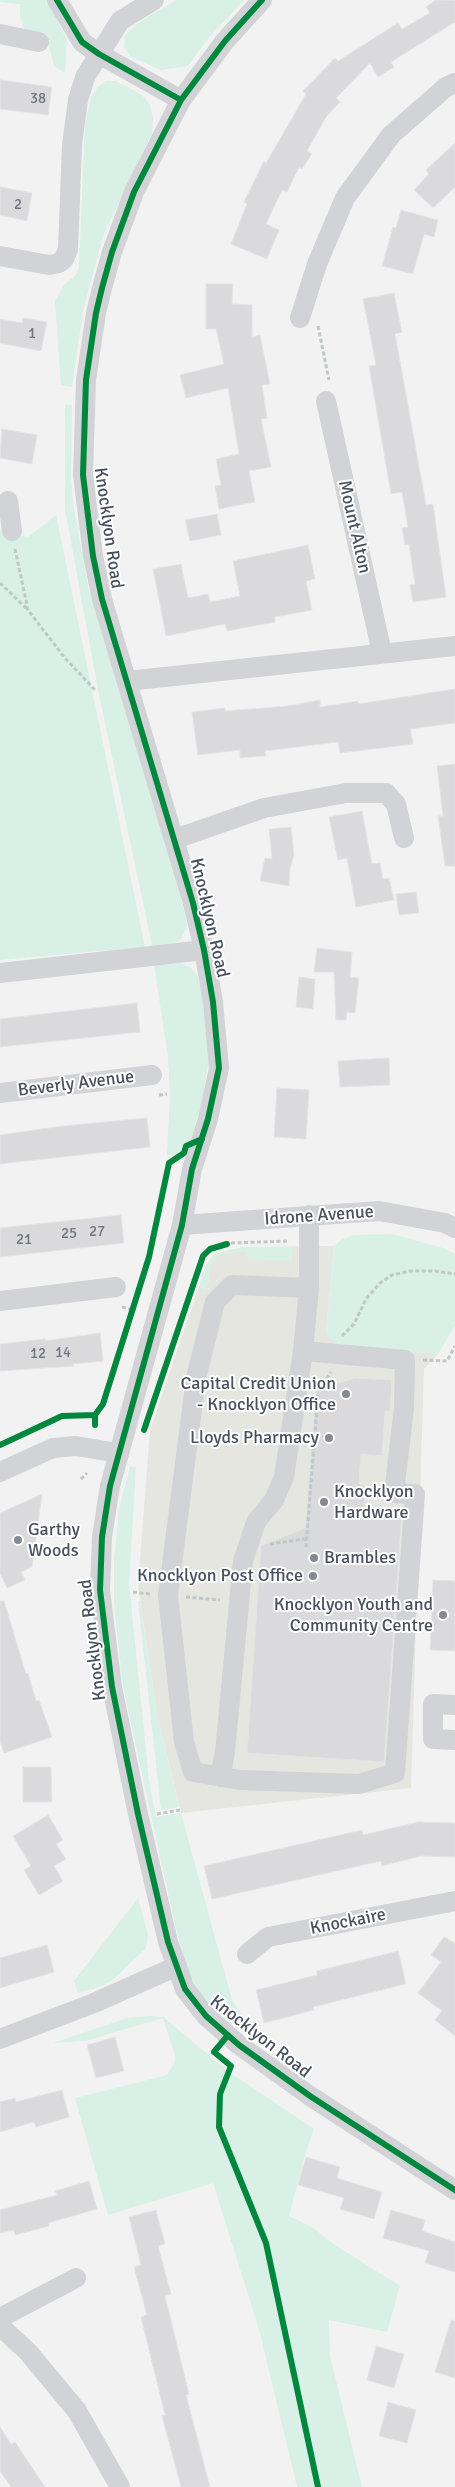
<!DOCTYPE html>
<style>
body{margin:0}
canvas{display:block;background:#f3f2f2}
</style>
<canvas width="455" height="2487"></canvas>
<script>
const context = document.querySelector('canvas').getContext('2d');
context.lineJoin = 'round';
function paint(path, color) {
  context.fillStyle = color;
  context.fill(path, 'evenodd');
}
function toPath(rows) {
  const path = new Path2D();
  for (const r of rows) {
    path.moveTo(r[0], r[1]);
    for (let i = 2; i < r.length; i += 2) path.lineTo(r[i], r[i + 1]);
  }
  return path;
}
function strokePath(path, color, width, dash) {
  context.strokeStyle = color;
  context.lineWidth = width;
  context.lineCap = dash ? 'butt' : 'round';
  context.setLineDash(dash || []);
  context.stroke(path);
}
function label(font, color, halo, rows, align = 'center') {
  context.font = font + ' Signika,sans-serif';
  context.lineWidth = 4;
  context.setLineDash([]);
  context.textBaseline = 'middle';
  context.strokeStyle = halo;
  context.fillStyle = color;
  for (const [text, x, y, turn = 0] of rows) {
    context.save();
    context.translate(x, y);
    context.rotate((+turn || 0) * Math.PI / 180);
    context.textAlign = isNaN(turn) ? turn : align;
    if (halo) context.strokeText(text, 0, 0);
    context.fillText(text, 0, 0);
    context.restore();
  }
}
paint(toPath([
 [334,1246,326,1332,341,1346,438,1354,424,1369,411,1788,181,1813,157,1714,138,1586,150,1430,206,1265,215,1253,244,1247]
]), '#e6e6e1');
paint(toPath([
 [0,0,47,0,67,40,65,73,54,66,46,34,25,30,20,17,20,4,0,2],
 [176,0,244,0,207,40,188,66,161,70,131,57,124,47,125,36,135,25],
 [106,81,115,81,124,85,142,95,150,105,153,118,152,133,103,236,83,311,72,387,61,385,55,301,64,285,76,275,79,266,85,125,91,97,98,87],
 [65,405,72,405,71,476,73,503,88,586,165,836,186,919,187,926,181,939,175,943,153,950,98,690,65,509],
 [56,515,145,947,0,960,0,530,28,537],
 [178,963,190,967,197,975,202,993,209,1060,202,1102,190,1142,185,1144,182,1152,175,1156,167,1155,170,1094,168,1056,154,965],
 [392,1234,443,1248,455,1254,455,1326,438,1354,341,1346,329,1338,326,1333,334,1246,341,1240,353,1235],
 [244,1247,292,1247,292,1261,247,1260,247,1251,219,1254,211,1264,207,1289,199,1288,206,1265,215,1253],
 [130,1466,136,1467,129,1584,149,1780,156,1817,181,1813,232,2000,241,2014,231,2025,199,1991,187,1968,176,1929,123,1687,114,1603,114,1559,119,1509],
 [138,1601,140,1601,157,1714,179,1807,161,1810],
 [138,1898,148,1935,146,1948,114,1979,102,1986,78,1993,74,1981],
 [151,2016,163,2017,228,2071,314,2129,305,2155,289,2216,312,2227,335,2245,400,2286,387,2332,329,2320,330,2356,362,2487,297,2487,260,2333,213,2183,108,2215,75,2098,167,2075,175,2062,175,2055,163,2018,85,2041,53,2043,127,2018]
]), '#d8f0e6');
const building = toPath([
 [436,0,455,0,455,22,391,62,394,67,378,77,370,63,336,98,340,102,326,117,307,151,312,154,302,169,299,167,287,192,282,190,266,224,279,230,267,259,231,244,247,204,244,202,264,161,266,163,306,94,303,91,335,58,338,61,398,23,402,29,430,13,426,7,436,0],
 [0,80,52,87,48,115,0,109,0,80],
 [455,143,455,187,433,208,414,190,429,174,426,170,455,143],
 [0,187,32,193,27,221,0,215,0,187],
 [401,210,438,220,434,237,424,234,413,274,382,266,393,227,396,228,401,210],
 [206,284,233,284,232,304,252,305,252,337,260,335,270,384,262,385,267,418,261,419,271,467,249,471,255,502,219,509,215,486,221,485,216,459,239,454,228,388,186,398,180,375,224,364,216,329,206,329,206,284],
 [394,293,402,332,395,334,426,505,433,504,446,597,413,602,410,585,415,584,409,544,405,545,402,528,408,527,402,492,391,494,369,366,376,365,363,299,394,293],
 [23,318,47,322,41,351,0,343,0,319,22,323,23,318],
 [2,429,37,435,32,464,0,458,2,429],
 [217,514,221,535,190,541,185,520,217,514],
 [308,545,315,579,306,581,312,610,275,617,275,622,227,631,225,624,166,636,153,569,181,564,188,598,208,594,210,602,240,596,233,561,308,545],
 [455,689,455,723,410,729,413,744,340,753,338,742,265,751,266,756,240,758,240,750,198,755,192,712,225,708,225,711,287,706,320,700,320,707,358,701,358,704,455,689],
 [455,764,455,866,445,866,438,816,443,816,437,766,455,764],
 [362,811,372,864,380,863,383,879,389,878,394,900,356,907,347,858,338,860,329,817,362,811],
 [291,827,294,855,290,868,289,886,260,881,265,858,272,859,269,829,291,827],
 [416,892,419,913,399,915,396,894,416,892],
 [317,948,352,952,350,977,359,978,355,1013,347,1012,346,1020,336,1020,334,972,314,972,317,948],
 [299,977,315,979,313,1009,296,1007,299,977],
 [137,1003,140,1032,0,1047,0,1019,137,1003],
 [389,1058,390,1085,340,1087,338,1061,389,1058],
 [277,1088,309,1090,306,1139,274,1137,277,1088],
 [147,1118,150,1147,0,1164,0,1135,63,1126,147,1118],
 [121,1215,124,1243,0,1257,0,1228,121,1215],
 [100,1333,103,1361,73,1364,74,1366,0,1371,0,1344,45,1339,45,1341,100,1333],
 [355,1378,392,1380,390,1411,385,1411,382,1456,361,1454,359,1484,365,1485,364,1508,402,1511,384,1762,247,1753,261,1546,305,1528,316,1390,355,1378],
 [42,1494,32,1567,21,1572,25,1580,7,1588,0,1573,0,1513,42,1494],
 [433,1580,455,1581,455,1651,430,1650,433,1580],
 [0,1601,4,1601,26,1674,28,1673,36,1701,39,1700,52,1737,4,1753,0,1741,0,1601],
 [23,1767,51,1767,52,1802,23,1802,23,1767],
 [48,1815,63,1840,56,1844,66,1859,54,1866,63,1881,39,1895,24,1870,31,1866,13,1836,48,1815],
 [418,1822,455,1823,455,1857,421,1856,382,1866,381,1861,212,1899,204,1866,362,1830,363,1835,418,1822],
 [444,1937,455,1943,455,2036,435,2020,442,2011,418,1993,441,1962,431,1955,444,1937],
 [47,1945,54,1972,0,1988,0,1958,47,1945],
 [398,1951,406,1984,313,2007,314,2010,264,2023,256,1990,317,1975,317,1971,398,1951],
 [115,2037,124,2071,96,2078,87,2045,115,2037],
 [62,2090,69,2117,36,2127,34,2122,0,2132,0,2102,15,2098,16,2102,62,2090],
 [306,2157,340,2167,337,2178,382,2192,374,2219,340,2209,344,2198,298,2185,306,2157],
 [89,2181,97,2209,48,2223,49,2226,15,2235,14,2230,0,2233,0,2210,57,2195,55,2191,89,2181],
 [156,2210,165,2244,158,2246,171,2294,165,2296,189,2394,186,2395,210,2487,181,2487,162,2416,165,2415,141,2317,147,2315,134,2267,141,2265,129,2217,156,2210],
 [391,2210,425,2220,422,2231,455,2242,455,2272,425,2263,429,2251,383,2238,391,2210],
 [451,2320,455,2321,455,2378,435,2372,451,2320],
 [376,2346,404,2354,394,2388,367,2380,376,2346],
 [388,2402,416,2410,407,2443,379,2436,388,2402],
 [0,2427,11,2444,15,2442,45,2487,11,2487,0,2471,0,2427]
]);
paint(building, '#dadadd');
strokePath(building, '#e4e4e5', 1);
strokePath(toPath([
 [318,326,329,380],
 [15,549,28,610,64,657,95,690],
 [0,583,28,610],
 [159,1095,167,1094],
 [231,1243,289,1241],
 [122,1307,133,1310],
 [342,1336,354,1324,366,1299,380,1283,392,1275,410,1271,435,1271,455,1274],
 [423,1360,447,1361,455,1346],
 [319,1389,331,1372],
 [81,1479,87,1473],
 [270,1544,306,1539],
 [306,1547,318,1395],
 [133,1592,150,1594],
 [186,1597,220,1600],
 [157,1814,180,1810]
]), '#bdc8c7', 3, [4, 2.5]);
strokePath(toPath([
 [57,0,82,42,99,54,181,100],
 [262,0,225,41,181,100,134,192,112,252,102,288,96,313,86,380,83,475,93,556,102,599,193,903,204,950,213,1002,219,1068,208,1119,192,1169,182,1225,110,1486,102,1537,100,1590,112,1687,138,1814,168,1942,185,1989,206,2016,239,2045,310,2096,455,2190],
 [0,34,39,42],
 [0,256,49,265,59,263,64,259,68,249,72,145,78,100,85,77,120,21,154,0],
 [300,318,317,264,345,198,391,135,446,87,455,83],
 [326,401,382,653],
 [8,501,12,531],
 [127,681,455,646],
 [175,839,264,808,346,793,386,793,396,804,404,838],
 [0,973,204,950],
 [0,1093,152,1075],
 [182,1225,379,1211,445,1223,455,1228],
 [309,1288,232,1285,215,1302,196,1378,168,1595,184,1742,193,1772,240,1780,359,1784,395,1773,415,1494,394,1493,404,1408,405,1360,303,1351,309,1288,309,1215],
 [0,1301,116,1287],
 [0,1472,53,1448,76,1446,118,1453],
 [455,1705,433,1704,433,1739,455,1740],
 [220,1777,225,1752,243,1561,256,1522,274,1500,284,1477,303,1351],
 [247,1954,268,1937,455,1901],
 [0,2039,94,2003,175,1967],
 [0,2318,76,2278],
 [0,2326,28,2352,77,2411,120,2487]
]), '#d1d3d6', 20);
strokePath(toPath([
 [57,0,82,42,99,54,181,100],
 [262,0,225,41,181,100,134,192,112,252,102,288,96,313,86,380,83,475,93,556,102,599,193,903,204,950,213,1002,219,1068,208,1119,192,1169,182,1225,110,1486,102,1537,100,1590,112,1687,138,1814,168,1942,185,1989,206,2016,239,2045,310,2096,455,2190],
 [95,1425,95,1415,103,1404,149,1257,169,1163,184,1153,186,1146,202,1139],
 [144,1430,203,1256,210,1249,227,1244],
 [0,1445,62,1416,95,1415],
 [228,2035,214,2052,231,2066,220,2094,219,2127,266,2243,318,2487]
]), '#00873e', 6);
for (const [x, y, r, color] of [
 [346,1394,5,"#848992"],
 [329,1438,5,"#848992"],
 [324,1502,5,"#848992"],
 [18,1540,5,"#848992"],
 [314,1558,5,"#848992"],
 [313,1576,5,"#848992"],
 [443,1615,5,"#848992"]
]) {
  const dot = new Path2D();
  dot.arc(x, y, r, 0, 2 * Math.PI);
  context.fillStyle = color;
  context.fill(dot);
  strokePath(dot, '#fff', 2);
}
label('15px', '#6f7580', null, [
 ["38",38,99],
 ["2",18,205],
 ["1",32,334],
 ["27",97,1232],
 ["25",69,1234],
 ["21",24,1240],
 ["14",63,1353],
 ["12",38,1354]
]);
label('18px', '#49515f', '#fff', [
 ["Mount Alton",354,527,77],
 ["Knocklyon Road",108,528,82],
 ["Knocklyon Road",209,918,77],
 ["Beverly Avenue",76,1084,-7],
 ["Idrone Avenue",319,1216,-4],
 ["Knocklyon Road",93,1640,-97],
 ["Knockaire",348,1922,-11],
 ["Knocklyon Road",260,2037,38]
]);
label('18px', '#49515f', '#fff', [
 ["Capital Credit Union",336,1384],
 ["- Knocklyon Office",336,1405],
 ["Lloyds Pharmacy",319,1438],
 ["Knocklyon",334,1492,"left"],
 ["Hardware",334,1513,"left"],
 ["Garthy",28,1530,"left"],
 ["Woods",28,1551,"left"],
 ["Brambles",324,1558,"left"],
 ["Knocklyon Post Office",303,1576],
 ["Knocklyon Youth and",433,1605],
 ["Community Centre",433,1626]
], 'right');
</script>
